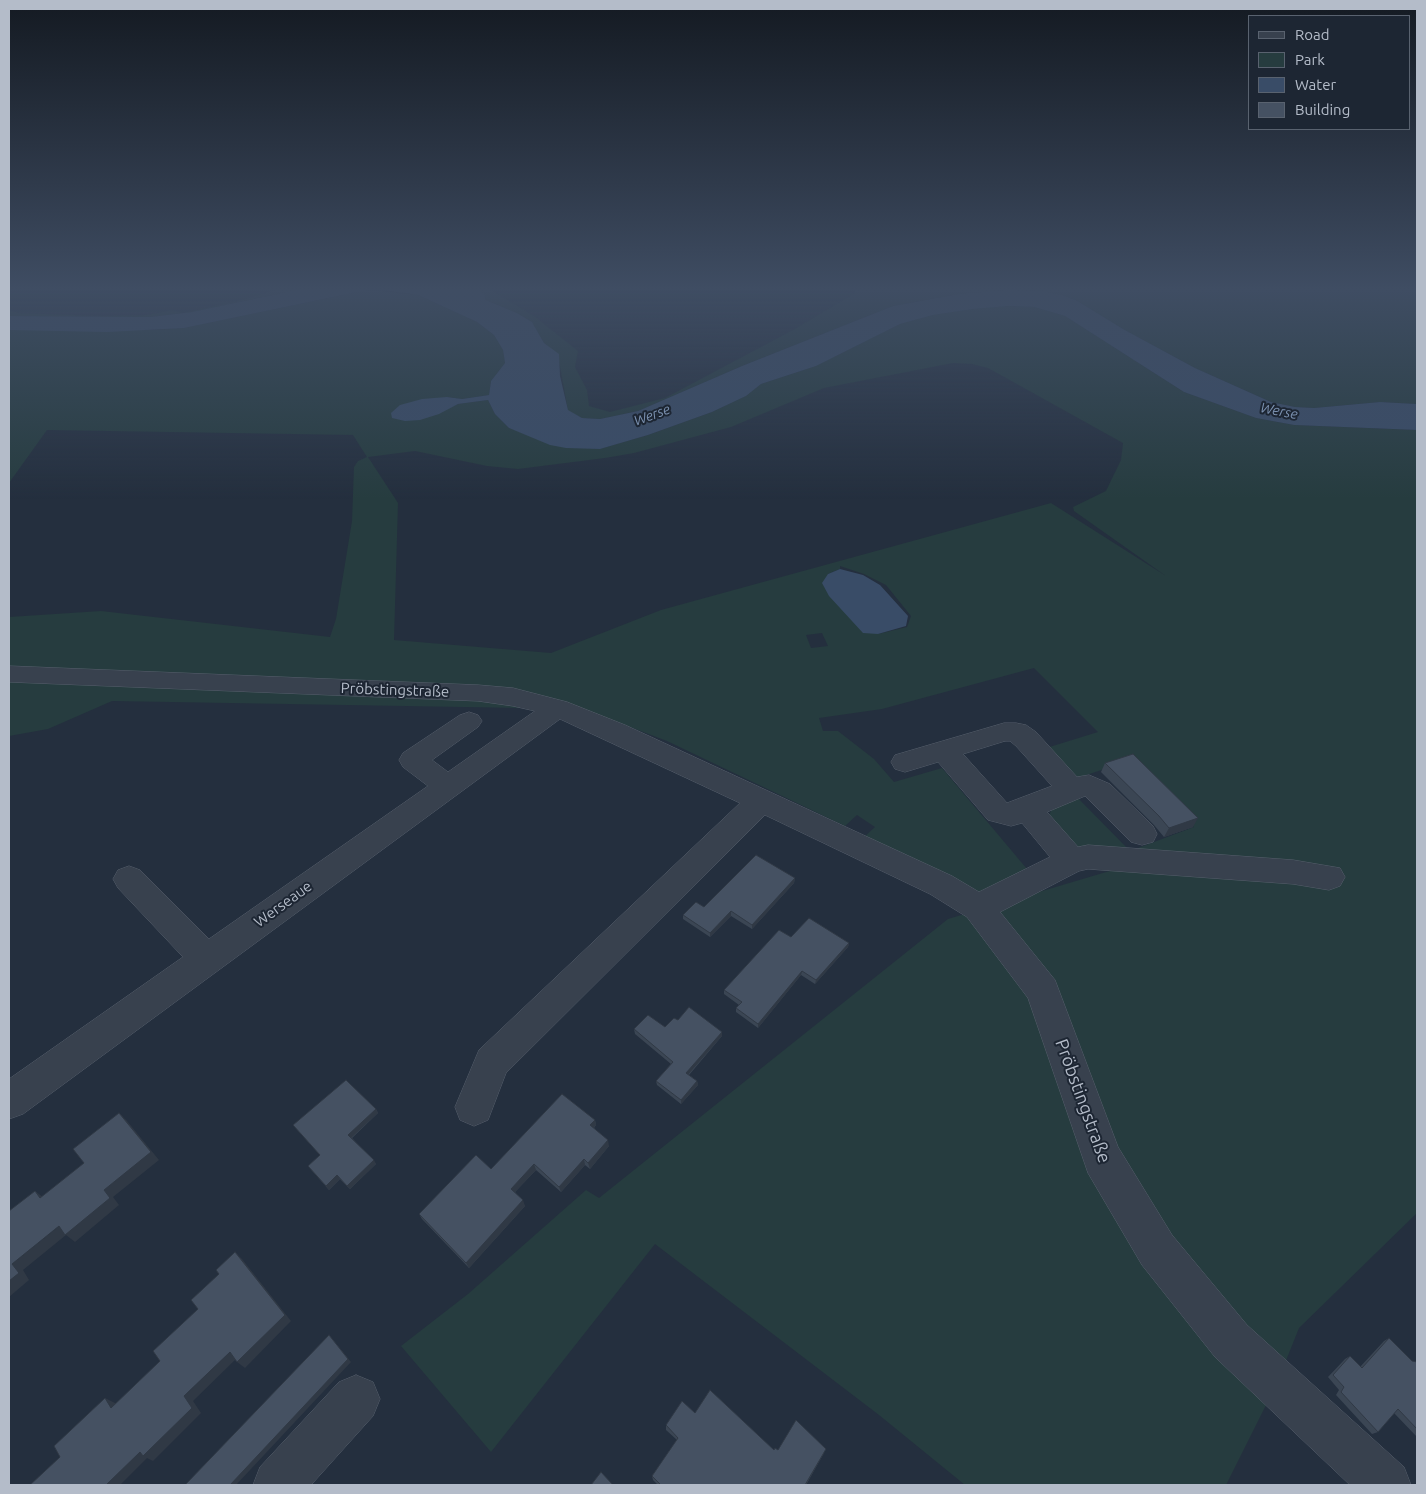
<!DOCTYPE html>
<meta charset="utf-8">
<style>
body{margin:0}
#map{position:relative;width:1426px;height:1494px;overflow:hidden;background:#242f3e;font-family:Ubuntu,sans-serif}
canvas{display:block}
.frame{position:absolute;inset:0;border:10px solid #b4bcc9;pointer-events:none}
.legend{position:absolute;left:1248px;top:15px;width:162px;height:115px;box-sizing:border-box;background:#1d2633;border:1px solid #59626f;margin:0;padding:6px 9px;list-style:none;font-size:15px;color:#b4bcc9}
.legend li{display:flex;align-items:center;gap:10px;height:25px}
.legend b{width:25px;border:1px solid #59626f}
</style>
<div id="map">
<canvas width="1426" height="1494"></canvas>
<div class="frame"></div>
<ul class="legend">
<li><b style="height:6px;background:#38414e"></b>Road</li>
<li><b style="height:14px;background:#263c3f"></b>Park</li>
<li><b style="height:14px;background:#394c67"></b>Water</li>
<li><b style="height:14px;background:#455162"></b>Building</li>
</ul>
</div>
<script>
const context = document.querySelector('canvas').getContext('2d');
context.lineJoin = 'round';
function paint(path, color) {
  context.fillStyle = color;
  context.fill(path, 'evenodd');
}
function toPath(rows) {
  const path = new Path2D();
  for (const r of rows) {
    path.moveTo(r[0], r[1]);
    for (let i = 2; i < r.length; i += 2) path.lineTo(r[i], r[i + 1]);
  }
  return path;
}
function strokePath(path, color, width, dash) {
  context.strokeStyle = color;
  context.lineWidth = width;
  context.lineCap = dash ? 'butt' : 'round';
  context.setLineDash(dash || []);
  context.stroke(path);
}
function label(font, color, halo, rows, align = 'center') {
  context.font = font + ' Ubuntu,sans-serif';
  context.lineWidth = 4;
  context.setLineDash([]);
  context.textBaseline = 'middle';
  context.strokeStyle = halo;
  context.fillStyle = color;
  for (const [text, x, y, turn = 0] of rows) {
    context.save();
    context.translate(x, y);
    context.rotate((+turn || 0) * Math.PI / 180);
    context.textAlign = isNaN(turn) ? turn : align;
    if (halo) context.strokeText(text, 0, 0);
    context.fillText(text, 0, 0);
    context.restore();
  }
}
paint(toPath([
 [275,290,296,290,192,312,150,317,9,316,9,310,19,313,101,316,147,315,172,310,183,313,242,300],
 [367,290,418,295,477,322,494,335,503,350,505,363,491,381,489,395,462,399,447,397,449,408,458,404,488,400,495,414,509,428,528,435,599,449,648,435,712,412,746,396,761,384,816,366,900,324,933,315,973,309,1009,306,1034,307,1065,316,1184,392,1256,418,1294,425,1417,430,1417,1213,1299,1328,1277,1383,1226,1485,965,1485,879,1415,655,1244,491,1452,401,1346,468,1294,586,1190,599,1198,948,919,1113,870,1068,867,1047,822,1054,802,1073,793,1130,851,1194,827,1129,761,1071,780,1043,749,1098,732,1034,668,882,709,819,718,823,731,838,731,874,759,894,782,942,768,1027,869,978,894,863,838,875,827,857,815,845,826,667,741,593,713,536,697,522,708,112,701,48,729,9,736,9,617,101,611,330,637,336,619,352,521,354,467,358,461,367,457,353,435,47,430,9,483,9,330,156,330,184,328],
 [953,363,972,364,988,368,1123,443,1121,460,1106,491,1073,507,1074,511,1166,576,1051,503,661,610,551,653,394,640,398,503,368,457,415,451,487,466,518,469,605,458,634,453,731,427,824,388],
 [840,566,864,574,886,585,911,616,907,627,878,634,828,574,840,569],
 [822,633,828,646,811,648,806,635],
 [478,290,491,290,534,316,578,351,575,367,587,390,589,406,610,412,665,398,793,330,855,293,855,290,1417,290,1417,404,1380,402,1314,408,1295,407,1271,402,1195,368,1123,329,1076,300,1062,295,1043,291,1009,290,958,294,893,306,742,366,638,411,600,419,582,418,568,411,558,355,544,343,532,322,517,313,486,300,484,293]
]), '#263c3f');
paint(toPath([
 [296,290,367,290,184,328,107,332,9,330,9,316,150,317,192,312],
 [385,290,478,290,484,293,486,300,517,313,532,322,544,343,559,354,560,376,568,410,582,418,600,419,638,411,742,366,893,306,958,294,1009,290,1043,291,1062,295,1076,300,1123,329,1195,368,1271,402,1295,407,1314,408,1380,402,1417,404,1417,430,1294,425,1256,418,1184,392,1065,316,1034,307,1009,306,973,309,933,315,900,324,816,366,761,384,746,396,712,412,648,435,600,449,566,448,550,445,509,428,495,414,488,400,458,404,439,414,420,420,405,421,392,418,391,413,400,405,422,399,447,397,462,399,489,395,491,381,505,363,503,350,494,335,477,322,418,295],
 [840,569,863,575,880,585,908,616,906,626,878,634,863,633,829,596,822,583,828,574]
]), '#394c67');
const minor = toPath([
 [9,666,478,685,513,688,567,702,625,725,952,876,979,892,1050,857,1022,823,1011,826,988,820,938,762,905,772,895,769,891,762,895,755,1004,723,1016,723,1026,725,1036,732,1077,777,1089,775,1110,784,1153,826,1157,834,1153,842,1142,845,1131,842,1085,796,1047,812,1078,847,1088,845,1293,860,1340,868,1345,877,1340,886,1329,890,1293,884,1088,869,1079,871,1000,912,1055,980,1118,1147,1172,1235,1247,1325,1404,1467,1411,1485,1350,1485,1215,1357,1142,1265,1088,1173,1028,998,967,917,930,894,765,815,506,1073,488,1120,474,1126,460,1120,455,1107,479,1050,740,803,560,719,23,1114,9,1119,9,1079,183,957,118,888,113,879,118,870,129,866,140,870,209,939,428,786,403,767,399,760,403,753,460,715,469,712,478,715,482,721,478,727,432,760,448,772,535,711,513,706,478,701,9,682,9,666],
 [1005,741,1010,741,1016,746,1052,786,1007,803,963,754,1005,741],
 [356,1375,373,1382,380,1399,373,1416,311,1485,253,1485,260,1467,339,1382,356,1375]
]);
strokePath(minor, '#565f6c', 1);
paint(minor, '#38414e');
paint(toPath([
 [1105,763,1193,827,1164,837,1154,825,1101,772],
 [795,878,794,883,752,929,731,916,710,937,683,919,683,915,704,907],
 [791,937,849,943,848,947,815,984,801,975,758,1028,736,1012,736,1008,739,1005,724,994,724,990],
 [678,1020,722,1032,722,1036,689,1075,697,1081,698,1085,681,1104,657,1085,656,1081,671,1064,635,1034,634,1029,665,1027],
 [376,1109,378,1113,352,1138,376,1164,350,1189,340,1179,329,1190,308,1166,320,1155,293,1125],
 [595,1120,596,1125,594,1128,609,1146,590,1169,585,1165,561,1192,536,1170,515,1192,525,1206,469,1268,422,1219,419,1214],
 [1389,1338,1412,1361,1417,1362,1417,1437,1394,1413,1378,1432,1372,1434,1336,1395,1339,1390,1328,1377,1345,1359,1350,1356,1360,1367,1384,1341],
 [695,1413,774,1450,824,1453,806,1485,658,1485,653,1480,652,1476,677,1440,666,1430,666,1425]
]), '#3b4654');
paint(toPath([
 [1198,818,1193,827,1164,837,1169,828],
 [795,878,794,883,752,929,752,925],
 [731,911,731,916,710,937,710,933],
 [849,943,848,947,815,984,816,980],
 [802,971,801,975,758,1028,758,1024],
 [722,1032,722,1036,686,1077,686,1073],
 [697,1081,698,1085,681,1104,681,1100],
 [376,1109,378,1113,351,1138,348,1135],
 [119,1113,127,1121,159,1160,113,1197,119,1205,75,1242,66,1235,23,1270,29,1280,9,1297,9,1281,12,1264,104,1190],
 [595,1120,596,1125,591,1131,590,1125],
 [608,1140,609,1146,590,1169,588,1163],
 [584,1159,585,1165,561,1192,559,1187],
 [374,1160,376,1164,350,1189,347,1186],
 [534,1164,536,1170,513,1194,511,1189],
 [337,1175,340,1179,329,1190,326,1186],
 [35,1191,44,1198,40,1198],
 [523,1200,525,1206,469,1268,466,1263],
 [235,1252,242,1259,291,1321,245,1368,237,1362],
 [329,1335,351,1362,236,1485,230,1485],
 [230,1352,237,1358,193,1401,201,1413,153,1461,147,1458,120,1485,106,1485,184,1396],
 [105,1398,115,1403,121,1412,111,1408]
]), '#303945');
const building = toPath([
 [1133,754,1198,818,1169,828,1159,816,1105,763,1133,754],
 [756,855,795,878,752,925,731,911,710,933,683,915,696,902,704,907,756,855],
 [809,918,849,943,816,980,802,971,758,1024,736,1008,742,1002,724,990,779,930,791,937,809,918],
 [689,1007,722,1032,686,1073,697,1081,681,1100,656,1081,673,1062,634,1029,648,1015,665,1027,674,1018,678,1020,689,1007],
 [346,1080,376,1109,348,1135,374,1160,347,1186,337,1175,326,1186,308,1166,320,1155,293,1125,346,1080],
 [562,1094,595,1120,590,1125,608,1140,588,1163,584,1159,559,1187,534,1164,511,1189,523,1200,466,1263,419,1214,476,1155,491,1169,562,1094],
 [119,1113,151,1152,104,1190,110,1198,65,1235,59,1226,12,1264,19,1273,9,1281,9,1211,35,1191,40,1198,84,1163,73,1149,119,1113],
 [235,1252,285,1315,237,1362,230,1352,184,1396,192,1408,143,1456,140,1452,106,1485,30,1485,60,1457,54,1446,105,1398,111,1408,160,1361,153,1351,198,1309,191,1300,219,1274,216,1270,235,1252],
 [329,1335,348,1359,230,1485,185,1485,329,1335],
 [1389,1338,1412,1361,1417,1362,1417,1429,1398,1409,1378,1432,1341,1392,1344,1387,1333,1375,1350,1356,1362,1368,1389,1338],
 [710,1390,774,1450,775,1448,778,1450,796,1420,826,1449,805,1485,661,1485,652,1476,678,1438,666,1425,682,1401,695,1413,710,1390],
 [601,1472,613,1485,591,1485,601,1472]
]);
paint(building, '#455162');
strokePath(building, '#303945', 1);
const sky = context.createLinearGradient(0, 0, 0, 499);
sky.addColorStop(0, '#141a22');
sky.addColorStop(0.58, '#3f4d63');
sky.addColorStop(1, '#3f4d6300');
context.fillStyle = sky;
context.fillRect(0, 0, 1426, 499);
label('italic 14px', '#7c92b1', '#1d2633', [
 ["Werse",1279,411,11],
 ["Werse",652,415,-20]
]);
label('15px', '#b4bcc9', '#1d2633', [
 ["Pröbstingstraße",395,690,2],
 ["Werseaue",283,904,-36]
]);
label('18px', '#b4bcc9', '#1d2633', [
 ["Pröbstingstraße",1083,1101,70]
]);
</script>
